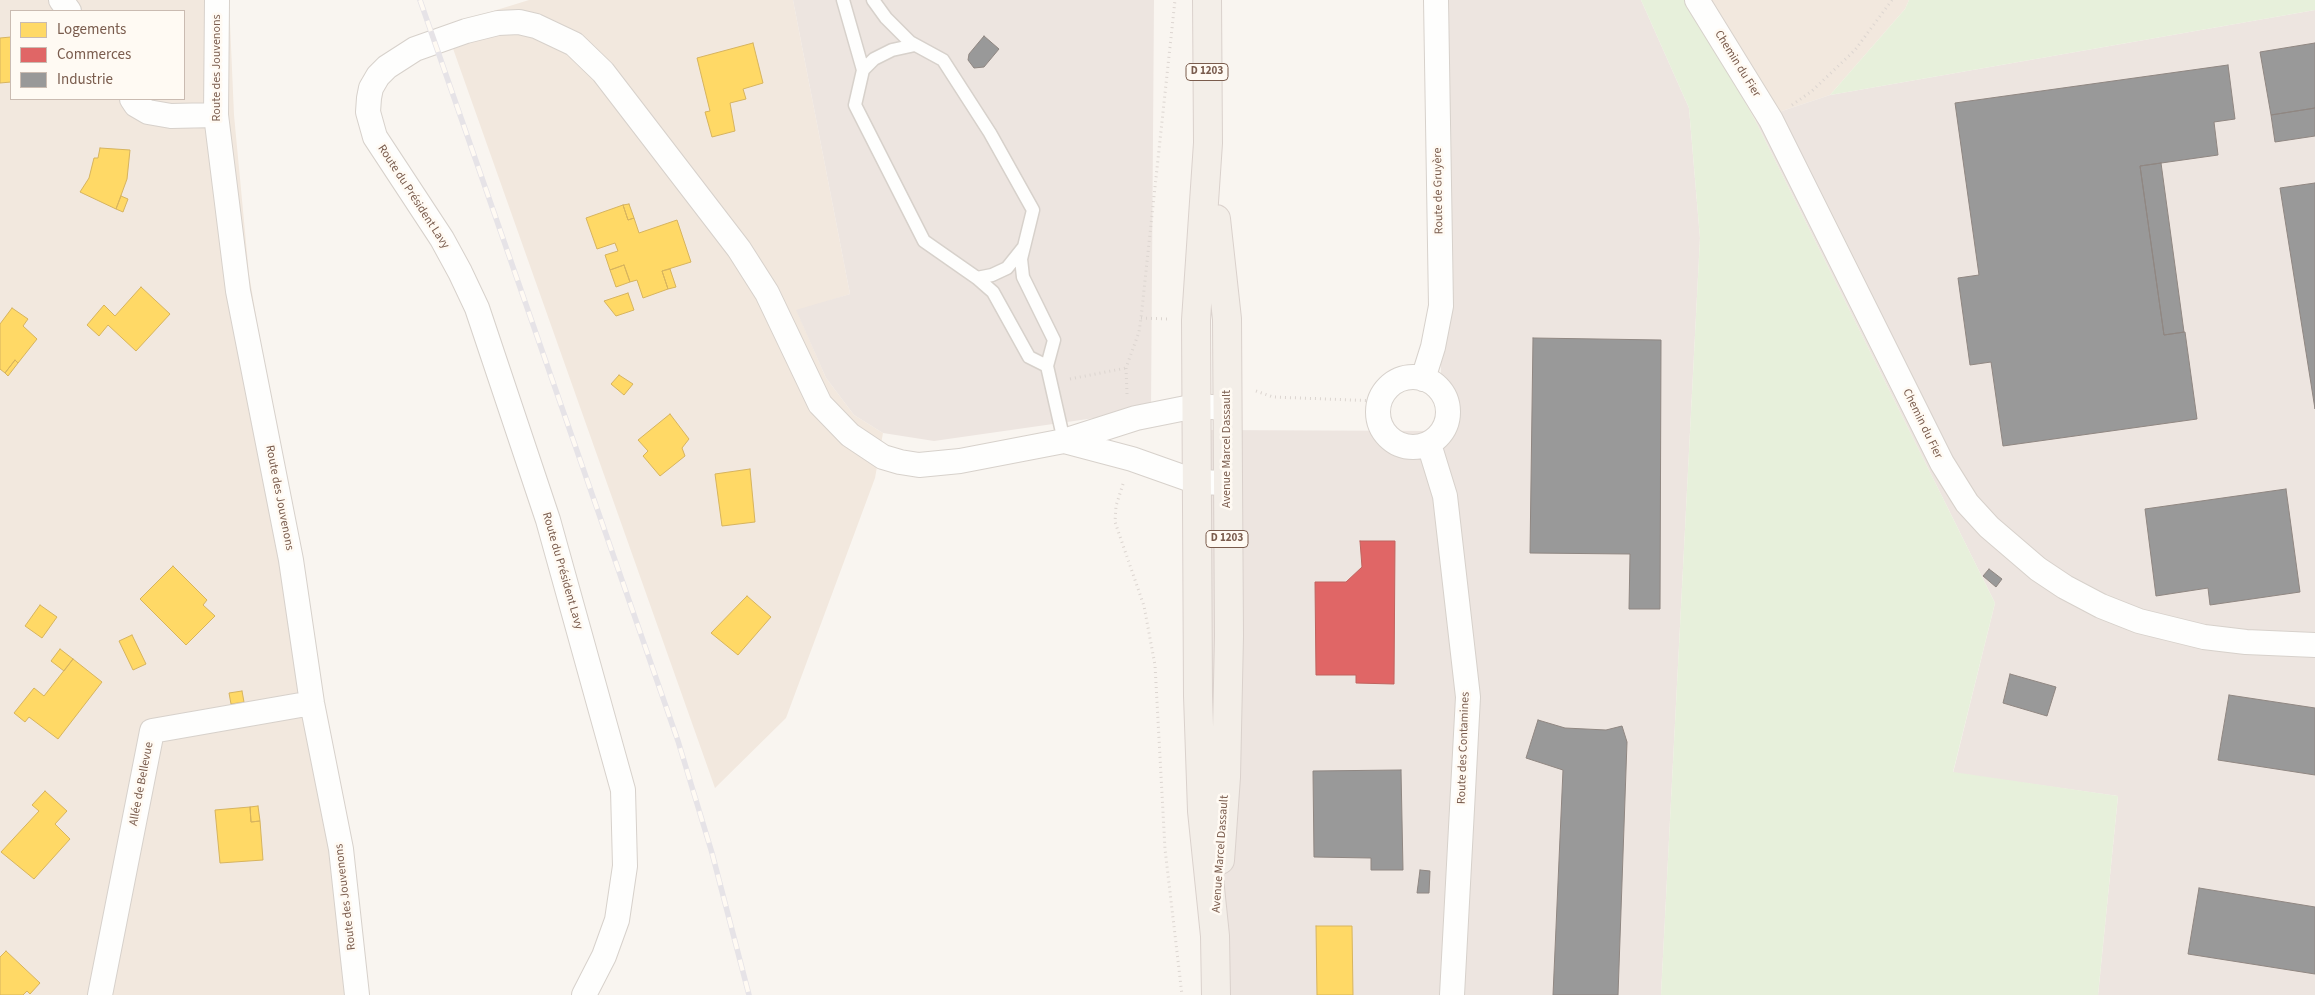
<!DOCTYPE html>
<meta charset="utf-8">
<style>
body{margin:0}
#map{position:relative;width:2315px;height:995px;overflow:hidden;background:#f9f5f0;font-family:"Source Sans 3",sans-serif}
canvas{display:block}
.legend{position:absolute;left:10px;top:10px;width:175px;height:90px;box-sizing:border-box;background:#fffaf3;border:1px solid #cabbb1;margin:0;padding:6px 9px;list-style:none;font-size:15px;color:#7a5c4d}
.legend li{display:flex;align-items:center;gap:10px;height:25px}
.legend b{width:25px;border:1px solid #cabbb1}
</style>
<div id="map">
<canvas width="2315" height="995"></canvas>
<ul class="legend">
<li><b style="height:14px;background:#ffd966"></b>Logements</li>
<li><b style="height:14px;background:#e06666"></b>Commerces</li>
<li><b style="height:14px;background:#999"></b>Industrie</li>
</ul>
</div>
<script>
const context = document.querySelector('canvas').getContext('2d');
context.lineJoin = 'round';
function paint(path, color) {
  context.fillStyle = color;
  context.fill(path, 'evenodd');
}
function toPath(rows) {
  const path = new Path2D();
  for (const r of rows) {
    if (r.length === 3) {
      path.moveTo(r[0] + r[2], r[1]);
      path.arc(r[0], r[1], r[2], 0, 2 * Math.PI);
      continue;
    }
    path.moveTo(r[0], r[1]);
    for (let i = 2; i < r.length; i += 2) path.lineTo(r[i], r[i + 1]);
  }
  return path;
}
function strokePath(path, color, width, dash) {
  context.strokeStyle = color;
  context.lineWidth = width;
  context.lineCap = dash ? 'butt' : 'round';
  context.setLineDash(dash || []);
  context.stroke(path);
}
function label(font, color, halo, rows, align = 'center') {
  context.font = font + ' "Source Sans 3",sans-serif';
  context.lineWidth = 5;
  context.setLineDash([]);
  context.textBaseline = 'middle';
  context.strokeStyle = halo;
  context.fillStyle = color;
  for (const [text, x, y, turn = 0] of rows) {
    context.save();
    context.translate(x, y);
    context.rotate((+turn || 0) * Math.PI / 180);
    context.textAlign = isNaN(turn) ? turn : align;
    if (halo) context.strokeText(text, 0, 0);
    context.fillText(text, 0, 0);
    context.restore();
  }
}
paint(toPath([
 [0,0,229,0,234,115,249,274,370,995,0,995],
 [11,11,184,11,184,99,11,99],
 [529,0,793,0,850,294,797,311,826,378,854,415,883,433,875,478,786,718,715,788,445,26],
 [1689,0,1909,0,1905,9,1830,95,1755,120]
]), '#f2e8de');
paint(toPath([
 [793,0,1154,0,1151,410,934,441,883,433,854,415,826,378,796,310,850,294],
 [1440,0,1641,0,1689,108,1700,238,1661,995,1220,995,1206,430,1441,431],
 [2315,10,2315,995,2098,995,2118,796,1953,773,1995,603,1755,120,1830,95]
]), '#ede5e0');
paint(toPath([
 [1641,0,1689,0,1755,120,1995,603,1953,772,2118,796,2098,995,1661,995,1700,238,1689,108],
 [1909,0,2315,0,2315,10,1830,95,1905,9]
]), '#e7f0db');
const homes = toPath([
 [11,37,11,82,0,83,0,38,11,37],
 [753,43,763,83,743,89,746,99,730,103,735,131,712,137,705,112,710,111,697,58,753,43],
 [100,148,130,150,127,179,116,209,80,192,89,178,94,158,98,158,100,148],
 [121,196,128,199,123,212,116,209,121,196],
 [629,204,634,218,628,220,623,205,629,204],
 [623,205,628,220,634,218,639,233,677,220,691,262,662,271,668,289,643,298,637,280,630,282,624,265,610,270,605,255,618,251,615,243,597,249,586,218,623,205],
 [624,265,630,282,616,287,610,270,624,265],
 [670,269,676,287,668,289,662,271,670,269],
 [141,287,170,314,136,351,108,325,99,336,87,325,104,305,115,316,141,287],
 [628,293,634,310,616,316,604,301,628,293],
 [12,308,28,319,23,326,37,339,18,363,15,360,5,373,0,369,0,324,12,308],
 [15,360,18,363,8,376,5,373,15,360],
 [619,375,633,384,624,395,611,384,619,375],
 [670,414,689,439,682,448,685,456,660,476,643,456,648,451,638,440,670,414],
 [750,469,755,522,722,526,715,474,750,469],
 [173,566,207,600,203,605,215,616,186,645,140,599,173,566],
 [747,596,771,617,738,655,711,633,747,596],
 [40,605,57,617,42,638,25,626,40,605],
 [132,635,146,664,133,670,119,641,132,635],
 [60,649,73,659,64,671,51,661,60,649],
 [73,659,102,682,58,739,29,717,25,722,14,713,34,688,44,696,73,659],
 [242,691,244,702,231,704,229,693,242,691],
 [45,791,67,811,55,824,70,839,34,879,1,852,39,811,32,805,45,791],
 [258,806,260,821,251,822,250,807,258,806],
 [250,807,251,822,260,821,263,860,220,863,215,810,250,807],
 [1316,926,1352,926,1353,995,1317,995,1316,926],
 [6,951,40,983,30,994,27,991,23,995,0,995,0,957,6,951]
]);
paint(homes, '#ffd966');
strokePath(homes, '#d7b45e', 1);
const shops = toPath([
 [1360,541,1395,541,1394,684,1356,683,1356,675,1316,675,1315,582,1346,582,1362,567,1360,541]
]);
paint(shops, '#e06666');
strokePath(shops, '#c1635e', 1);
const industry = toPath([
 [984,36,999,49,984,67,974,68,968,60,969,54,984,36],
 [2315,43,2315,108,2271,115,2260,52,2315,43],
 [2228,65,2235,119,2214,122,2218,155,2140,166,2164,335,2185,332,2197,419,2003,446,1991,362,1970,365,1958,278,1979,275,1955,103,2228,65],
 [2315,108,2315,136,2275,142,2271,115,2315,108],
 [2161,163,2184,332,2164,335,2140,166,2161,163],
 [2315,183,2315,409,2280,188,2315,183],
 [1533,338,1661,340,1660,609,1629,609,1630,554,1530,553,1533,338],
 [2286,489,2300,592,2210,605,2208,588,2156,596,2145,509,2286,489],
 [1989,569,2002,579,1996,587,1983,576,1989,569],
 [2010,674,2056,687,2047,716,2003,703,2010,674],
 [2229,695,2315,708,2315,775,2218,760,2229,695],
 [1538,720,1565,728,1606,730,1622,726,1627,742,1618,995,1553,995,1563,770,1526,758,1538,720],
 [1401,770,1403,870,1371,870,1371,858,1314,857,1313,771,1401,770],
 [1420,870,1430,871,1429,893,1417,893,1420,870],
 [2199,888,2315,907,2315,974,2188,954,2199,888]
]);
paint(industry, '#999');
strokePath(industry, '#908782', 1);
const service = toPath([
 [843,0,863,70,855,105,924,241,977,278,993,292,1029,357,1047,366],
 [873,0,886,18,910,42,943,60,990,133,1033,210,1021,259,1023,277,1054,340,1047,366,1064,441],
 [863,70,874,59,892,50,915,45],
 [977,278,992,275,1007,268,1023,248]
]);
const minor = toPath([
 [61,0,69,11],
 [217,0,216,115,238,291,291,560,312,703,341,849,357,995],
 [1697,0,1771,120,1942,463,1967,503,1989,527,2038,569,2065,587,2101,606,2139,621,2204,637,2246,642,2315,645],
 [132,99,136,105,148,112,171,116,216,115],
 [1413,412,35],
 [1423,379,1433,347,1441,306,1436,0],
 [1064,441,1132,459,1197,482,1226,483],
 [1429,444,1445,496,1468,697,1452,995],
 [100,995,152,731,312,703],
 [584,995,604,956,617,920,625,866,623,790,548,520,477,308,460,272,442,239,375,137,368,112,369,98,371,88,378,76,387,67,415,49,466,31,498,23,519,22,536,26,574,44,603,72,739,249,767,293,820,404,850,435,883,457,900,462,919,465,960,461,1064,441,1136,418,1196,406,1227,408]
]);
const primary = toPath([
 [1207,0,1208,143,1196,320,1198,696,1202,811,1215,936,1216,995],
 [1216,219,1227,319,1229,636,1226,777,1220,860]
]);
strokePath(service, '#d7d1cb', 15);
strokePath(minor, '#d7d1cb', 26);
strokePath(primary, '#dad1cc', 30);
strokePath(toPath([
 [1792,105,1812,91,1855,50,1892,0],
 [1141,318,1168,319],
 [1070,379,1126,368],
 [1256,391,1273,397,1379,401],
 [1127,394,1126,368,1139,332,1141,318,1175,0],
 [1123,484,1116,506,1115,522,1144,606,1155,665,1165,849,1182,995]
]), '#dcd5d0', 3, [1, 4]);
strokePath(service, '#fefefd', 12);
strokePath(minor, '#fefefd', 24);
strokePath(primary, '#f3eee8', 28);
const rail = toPath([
 [420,0,678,741,712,853,749,995]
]);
strokePath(rail, '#e6e3e7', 5.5);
strokePath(rail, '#fffaf3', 4, [11]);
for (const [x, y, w] of [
 [1207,72,42],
 [1227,539,42]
]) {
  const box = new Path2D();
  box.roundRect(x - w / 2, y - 8.5, w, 17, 4);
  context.fillStyle = '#fffaf3';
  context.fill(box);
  strokePath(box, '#7a5c4d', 1);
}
label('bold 11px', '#7a5c4d', null, [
 ["D 1203",1207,72],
 ["D 1203",1227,539]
]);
label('12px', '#7a5c4d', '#fffaf3', [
 ["Chemin du Fier",1737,64,58],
 ["Route des Jouvenons",217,68,-90],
 ["Route de Gruyère",1439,191,-91],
 ["Route du Président Lavy",413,197,57],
 ["Chemin du Fier",1922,424,64],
 ["Avenue Marcel Dassault",1227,449,-90],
 ["Route des Jouvenons",279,498,79],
 ["Route du Président Lavy",562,571,74],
 ["Route des Contamines",1464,748,-88],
 ["Allée de Bellevue",142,784,-79],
 ["Avenue Marcel Dassault",1221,854,-86],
 ["Route des Jouvenons",346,897,-97]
]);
</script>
